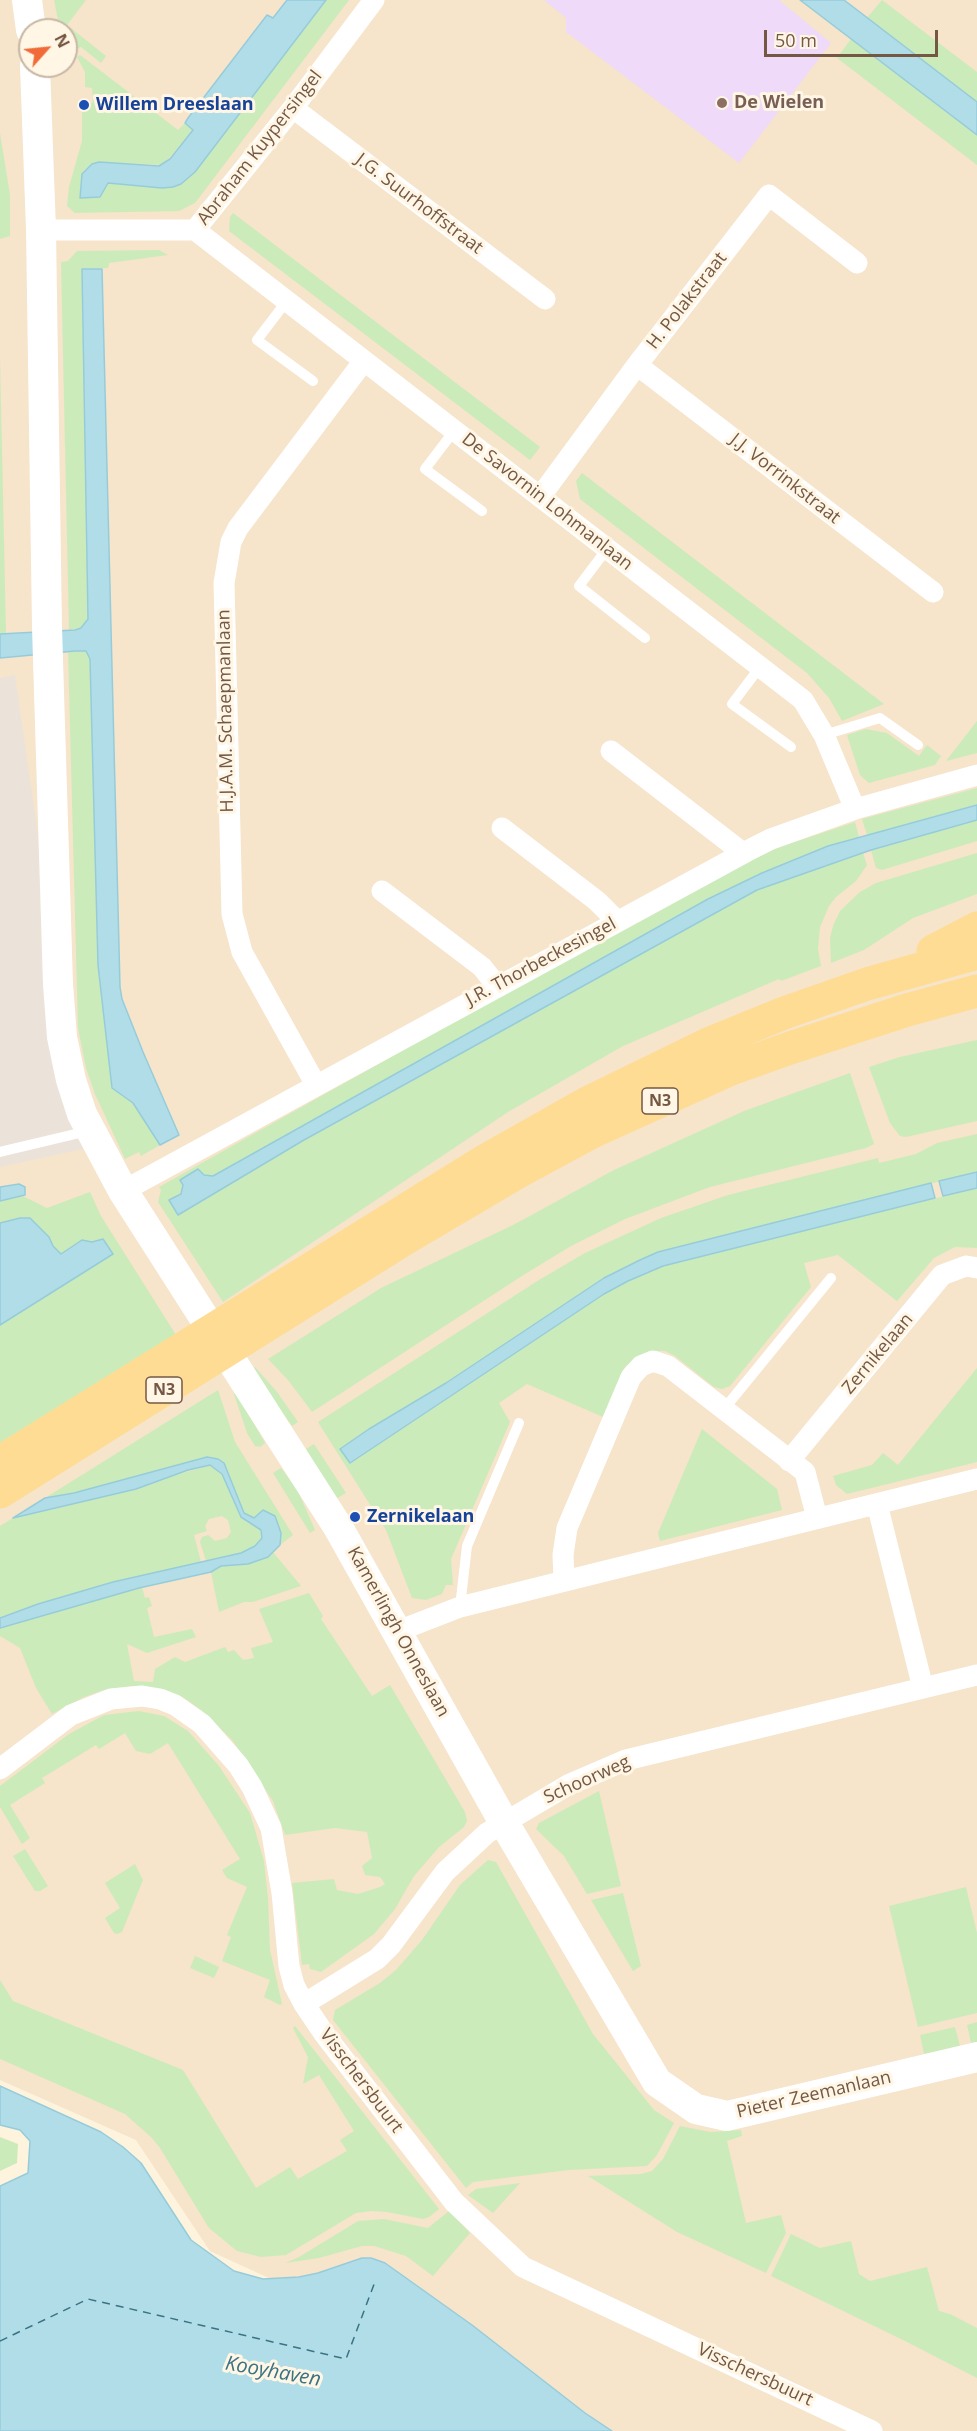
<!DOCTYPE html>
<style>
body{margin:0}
#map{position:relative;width:977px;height:2431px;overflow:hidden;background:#fef3dd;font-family:"Open Sans",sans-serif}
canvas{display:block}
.north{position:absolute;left:18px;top:18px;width:60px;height:60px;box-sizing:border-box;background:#fff6e5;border:2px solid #c7b7a5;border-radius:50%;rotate:63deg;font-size:16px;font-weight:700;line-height:24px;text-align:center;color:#745844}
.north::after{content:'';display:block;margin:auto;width:21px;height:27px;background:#f16b39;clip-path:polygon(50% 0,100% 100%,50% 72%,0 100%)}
.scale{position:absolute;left:764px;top:30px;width:174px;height:27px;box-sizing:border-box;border:3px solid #745844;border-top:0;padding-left:8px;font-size:18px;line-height:21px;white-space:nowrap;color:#745844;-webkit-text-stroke:4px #fff6e5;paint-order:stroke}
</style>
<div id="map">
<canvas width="977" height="2431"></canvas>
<div class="north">N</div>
<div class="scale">50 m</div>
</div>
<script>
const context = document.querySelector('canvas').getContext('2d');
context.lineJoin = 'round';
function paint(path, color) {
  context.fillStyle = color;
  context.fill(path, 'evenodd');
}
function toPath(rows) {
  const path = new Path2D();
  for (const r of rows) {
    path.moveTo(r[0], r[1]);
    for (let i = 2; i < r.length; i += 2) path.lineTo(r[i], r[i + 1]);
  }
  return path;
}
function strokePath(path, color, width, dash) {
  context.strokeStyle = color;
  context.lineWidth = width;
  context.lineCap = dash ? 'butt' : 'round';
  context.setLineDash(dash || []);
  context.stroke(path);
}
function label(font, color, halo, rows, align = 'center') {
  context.font = font + ' "Open Sans",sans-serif';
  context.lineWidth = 6;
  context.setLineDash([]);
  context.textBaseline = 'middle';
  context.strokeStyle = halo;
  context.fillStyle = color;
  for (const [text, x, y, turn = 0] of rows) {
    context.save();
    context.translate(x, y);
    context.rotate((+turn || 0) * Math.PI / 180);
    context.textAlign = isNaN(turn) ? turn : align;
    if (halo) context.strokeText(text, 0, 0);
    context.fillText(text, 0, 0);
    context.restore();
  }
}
paint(toPath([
 [0,0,977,0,977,2431,603,2431,210,2251,136,2140,0,2080],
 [30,30,66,30,66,66,30,66]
]), '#f6e4cb');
paint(toPath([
 [15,675,83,1149,0,1167,0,678]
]), '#ebe3da');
paint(toPath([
 [544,0,779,0,831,43,739,163,566,32,566,18]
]), '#efdaf9');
paint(toPath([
 [54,0,86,0,67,25,106,56,101,63,81,47,69,53,66,47,66,30,60,30],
 [326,0,349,0,195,203,179,211,75,213,67,206,69,187,82,141,82,103,93,103,92,88,85,87,85,72,77,57,80,55,178,130,185,123,193,130,163,165,99,162,84,170,80,194,100,194,108,183,162,188,173,187,195,172],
 [882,0,977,72,977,102,867,18],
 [851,39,977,135,977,165,837,58],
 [0,133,10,195,10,236,0,239],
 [233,213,540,447,530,460,229,231,230,217],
 [159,250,168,255,109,263,108,268,82,269,88,619,81,628,69,630,61,262,68,261,77,251],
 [0,357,6,633,0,634],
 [582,473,833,665,884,704,842,721,829,698,807,673,580,499,576,481],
 [68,651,86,651,90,659,98,965,112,1088,133,1103,160,1145,141,1156,139,1152,125,1159,95,1094,86,1068,78,1028],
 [977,721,977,753,946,761],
 [866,729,887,733,919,756,927,745,941,756,935,765,869,783,860,775,847,735],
 [977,788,977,805,867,835,862,819],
 [977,820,977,841,882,870,876,868,871,850],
 [855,822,859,837,795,859,708,899,212,1176,180,1180,183,1185,178,1215,304,1140,757,890,863,853,867,865,856,881,836,897,829,906,820,927,818,949,821,966,781,981,779,979,623,1046,508,1112,223,1302,158,1202,161,1190,159,1187,687,891,777,848],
 [977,853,977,894,913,918,864,950,831,963,830,938,833,926,840,911,860,892,876,883],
 [977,1040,977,1121,906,1137,900,1136,890,1123,869,1067,900,1057],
 [850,1073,874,1144,866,1148,710,1187,625,1219,571,1246,525,1274,312,1412,288,1380,268,1359,381,1288,515,1224,614,1170,744,1111],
 [977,1134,977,1172,658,1252,604,1278,446,1383,369,1429,341,1448,350,1463,604,1294,628,1281,663,1266,977,1188,977,1248,955,1247,934,1258,897,1301,838,1255,804,1263,811,1287,730,1386,722,1389,714,1387,675,1356,665,1351,653,1351,638,1356,625,1367,603,1417,527,1384,499,1403,510,1422,451,1559,453,1585,446,1585,442,1594,426,1600,412,1598,386,1530,318,1422,539,1280,585,1253,661,1218,728,1195,878,1158,879,1163,916,1154,937,1143],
 [90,1192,101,1216,176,1335,0,1444,0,1325,113,1254,103,1239,92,1243,82,1240,61,1254,53,1246,49,1237,20,1218,0,1223,0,1201,23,1196,47,1208],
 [255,1367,277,1392,298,1422,292,1426,250,1370],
 [977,1368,977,1462,847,1494,836,1485,833,1476,872,1465,883,1453,898,1465],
 [218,1390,235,1442,293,1535,280,1545,281,1533,259,1515,254,1518,244,1513,224,1463,218,1459,207,1457,74,1493,45,1498],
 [235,1390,265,1443,260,1447,255,1446,247,1433,234,1394],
 [702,1429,777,1489,782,1510,660,1541,658,1533],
 [314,1444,346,1493,332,1501,306,1449],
 [210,1465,222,1474,241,1517,261,1530,262,1538,255,1546,241,1553,206,1561,200,1542,202,1537,208,1535,215,1541,227,1538,231,1532,228,1520,222,1516,209,1519,205,1526,207,1531,194,1535,201,1562,113,1582,38,1604,0,1618,0,1526,13,1518,59,1508],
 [281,1468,297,1489,315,1530,310,1533,273,1473],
 [273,1552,301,1586,253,1602,244,1602,219,1612,211,1572,221,1566,248,1564,268,1557],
 [142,1587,145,1598,149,1597,152,1606,147,1608,154,1637,192,1629,196,1637,147,1653,127,1644,134,1681,153,1682,155,1669,175,1657,185,1662,225,1647,228,1652,234,1650,243,1660,254,1658,251,1648,273,1642,259,1609,309,1593,323,1616,321,1619,372,1696,390,1685,465,1812,467,1821,464,1827,439,1847,414,1876,395,1909,374,1934,321,1972,310,1969,309,1964,302,1965,292,1883,334,1879,337,1890,358,1894,380,1887,385,1884,380,1877,365,1875,362,1866,372,1858,367,1832,335,1828,285,1835,273,1801,233,1741,201,1710,184,1698,163,1689,132,1686,104,1690,84,1697,52,1714,36,1688,20,1648,0,1636,0,1628,4,1627],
 [139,1711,164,1716,188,1731,219,1766,250,1813,264,1861,268,1898,270,1950,282,2004,280,2005,264,1997,270,1980,222,1961,231,1937,227,1935,247,1887,227,1878,222,1870,240,1859,168,1743,150,1754,136,1751,125,1733,99,1749,96,1745,42,1778,45,1783,10,1805,30,1838,22,1844,0,1807,0,1786,69,1734,104,1715],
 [599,1791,621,1886,587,1894,564,1856,536,1829,539,1823],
 [25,1849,48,1886,40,1891,35,1891,13,1856],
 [488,1860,496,1862,593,2034,654,2110,674,2123,657,2155,647,2166,569,2170,473,2182,466,2188,333,2020,335,2010,380,1983,396,1970,422,1940,460,1885],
 [135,1864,143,1880,122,1932,117,1934,114,1933,105,1918,120,1908,105,1883],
 [966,1887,977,1933,977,2013,918,2027,889,1906],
 [623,1893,641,1966,633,1971,591,1900],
 [195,1956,219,1967,214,1978,190,1968],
 [0,1980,13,2001,183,2070,256,2188,290,2167,298,2179,347,2151,340,2140,354,2131,319,2075,303,2084,308,2057,293,2028,295,2026,439,2209,429,2217,423,2219,387,2212,372,2211,356,2213,286,2255,261,2257,237,2251,209,2228,160,2148,152,2138,125,2114,0,2059],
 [977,2022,977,2042,971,2043,967,2025],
 [955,2027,960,2046,924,2054,920,2035],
 [680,2126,711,2132,741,2130,742,2136,727,2141,746,2223,781,2215,786,2233,766,2273,677,2232,588,2176,641,2174,652,2171,663,2159],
 [0,2137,18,2144,17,2163,0,2171],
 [520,2183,493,2213,468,2195,476,2189],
 [449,2211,470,2233,433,2276,406,2256,374,2246,362,2246,319,2258,285,2263,299,2257,358,2221,384,2219,428,2228],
 [791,2234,820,2248,851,2241,859,2274,870,2281,927,2267,939,2311,950,2314,977,2328,977,2378,901,2339,771,2276]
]), '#ccebbb');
const water = toPath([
 [287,0,326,0,195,172,181,184,173,187,162,188,108,183,100,197,80,198,82,174,92,164,99,162,159,166,170,159,193,130,185,123,188,118,267,15,273,18,287,0],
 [800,0,844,0,977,102,977,135,800,0],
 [82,269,102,269,120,987,122,999,143,1052,179,1135,160,1145,133,1103,112,1088,98,965,90,659,86,651,75,651,0,658,0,634,75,630,81,628,88,619,82,269],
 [977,805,977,820,871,850,757,890,304,1140,178,1215,169,1200,181,1194,183,1185,180,1180,198,1169,204,1175,213,1176,708,899,762,873,828,846,977,805],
 [977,1172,977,1188,943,1196,939,1181,977,1172],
 [931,1183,935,1198,663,1266,628,1281,604,1294,350,1463,340,1449,369,1429,446,1383,604,1278,640,1260,658,1252,931,1183],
 [19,1184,25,1187,25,1195,0,1201,0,1187,19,1184],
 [20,1218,30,1218,49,1237,53,1246,61,1254,82,1240,92,1242,103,1239,113,1254,0,1325,0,1223,20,1218],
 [207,1457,218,1459,224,1463,244,1513,254,1518,263,1510,275,1516,281,1533,280,1545,268,1557,248,1564,221,1566,211,1572,139,1588,0,1628,0,1618,38,1604,113,1582,241,1553,255,1546,262,1538,261,1530,241,1517,222,1474,210,1465,188,1470,136,1489,13,1518,45,1498,74,1493,207,1457],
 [0,2086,101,2132,123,2147,141,2163,191,2240,234,2271,263,2279,299,2277,318,2273,362,2258,371,2258,385,2263,472,2325,585,2413,612,2431,0,2431,0,2186,28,2173,30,2141,20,2130,0,2125,0,2086]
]);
paint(water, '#b1dde8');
strokePath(water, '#96ccda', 1.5);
strokePath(toPath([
 [0,2341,88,2299,346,2359,376,2279]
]), '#3b7383', 1.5, [8, 6]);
strokePath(toPath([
 [286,302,257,340,313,381],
 [454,431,425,469,482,511],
 [607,549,579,586,645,638],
 [760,667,732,704,791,747],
 [824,735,880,718,918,745],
 [0,1152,88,1131],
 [724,1409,831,1278],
 [460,1607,467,1546,519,1423]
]), '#fff', 10);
strokePath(toPath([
 [293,108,545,299],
 [41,230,195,230,293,108,374,0],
 [195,230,803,700,824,735,855,809],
 [637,365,933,592],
 [540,497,637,365,769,195,857,263],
 [611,751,743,853],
 [502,828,597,901,617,921],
 [382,891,482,967,497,986],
 [316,1085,242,952,232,914,224,583,231,542,238,528,363,362],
 [123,1191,753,848,771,839,855,809,977,775],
 [789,1461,942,1275,966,1266,977,1268],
 [877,1504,923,1688],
 [564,1580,563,1555,567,1528,631,1377,641,1366,653,1361,668,1366,805,1472,817,1518],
 [398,1631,460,1607,977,1479],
 [0,1769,71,1715,111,1699,142,1696,160,1699,175,1705,202,1724,238,1765,252,1787,271,1828,282,1893,289,1966,294,1985,304,2004,325,2035,454,2202,523,2267,872,2431],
 [304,2004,377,1959,391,1945,445,1872,487,1833,568,1785,626,1760,977,1675]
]), '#fff', 21);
strokePath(toPath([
 [27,0,31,30],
 [35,66,41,230,47,627,58,984,62,1037,71,1080,82,1114,123,1191,338,1527,503,1821,657,2082,696,2109,727,2116,977,2057]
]), '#fff', 30);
strokePath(toPath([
 [933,951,977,928],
 [0,1462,486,1160,587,1103,708,1044,784,1013,867,984,977,953],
 [0,1492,406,1238,518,1172,592,1132,731,1069,790,1048,907,1010,977,991]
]), '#ffdc93', 33);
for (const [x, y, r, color] of [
 [722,103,6,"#8d6e63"],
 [84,105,6,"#1a4fb4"],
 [355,1517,6,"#1a4fb4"]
]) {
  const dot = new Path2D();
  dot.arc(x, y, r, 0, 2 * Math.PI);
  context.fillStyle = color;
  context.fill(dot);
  strokePath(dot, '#fff6e5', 2);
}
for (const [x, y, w] of [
 [660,1101,36],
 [164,1390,36]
]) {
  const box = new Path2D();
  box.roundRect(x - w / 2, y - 13, w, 26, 4.5);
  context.fillStyle = '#fff6e5';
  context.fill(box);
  strokePath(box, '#745844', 1.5);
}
label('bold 16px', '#745844', null, [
 ["N3",660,1101],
 ["N3",164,1390]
]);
label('bold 18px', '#785e54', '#fff6e5', [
 ["De Wielen",734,103]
], 'left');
label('bold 18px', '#164399', '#fff6e5', [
 ["Willem Dreeslaan",96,105],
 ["Zernikelaan",367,1517]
], 'left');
label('18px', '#745844', '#fff6e5', [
 ["Abraham Kuypersingel",260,148,-52],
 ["J.G. Suurhoffstraat",419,204,37],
 ["H. Polakstraat",687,301,-52],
 ["J.J. Vorrinkstraat",785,479,38],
 ["De Savornin Lohmanlaan",547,502,38],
 ["H.J.A.M. Schaepmanlaan",226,711,-91],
 ["J.R. Thorbeckesingel",541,962,-28],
 ["Zernikelaan",878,1354,-50],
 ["Kamerlingh Onneslaan",398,1632,61],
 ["Schoorweg",587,1780,-24],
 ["Visschersbuurt",361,2081,53],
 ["Pieter Zeemanlaan",814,2095,-13],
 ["Visschersbuurt",755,2375,25]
]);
label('italic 20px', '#3b7383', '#fff6e5', [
 ["Kooyhaven",273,2372,10]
]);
</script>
